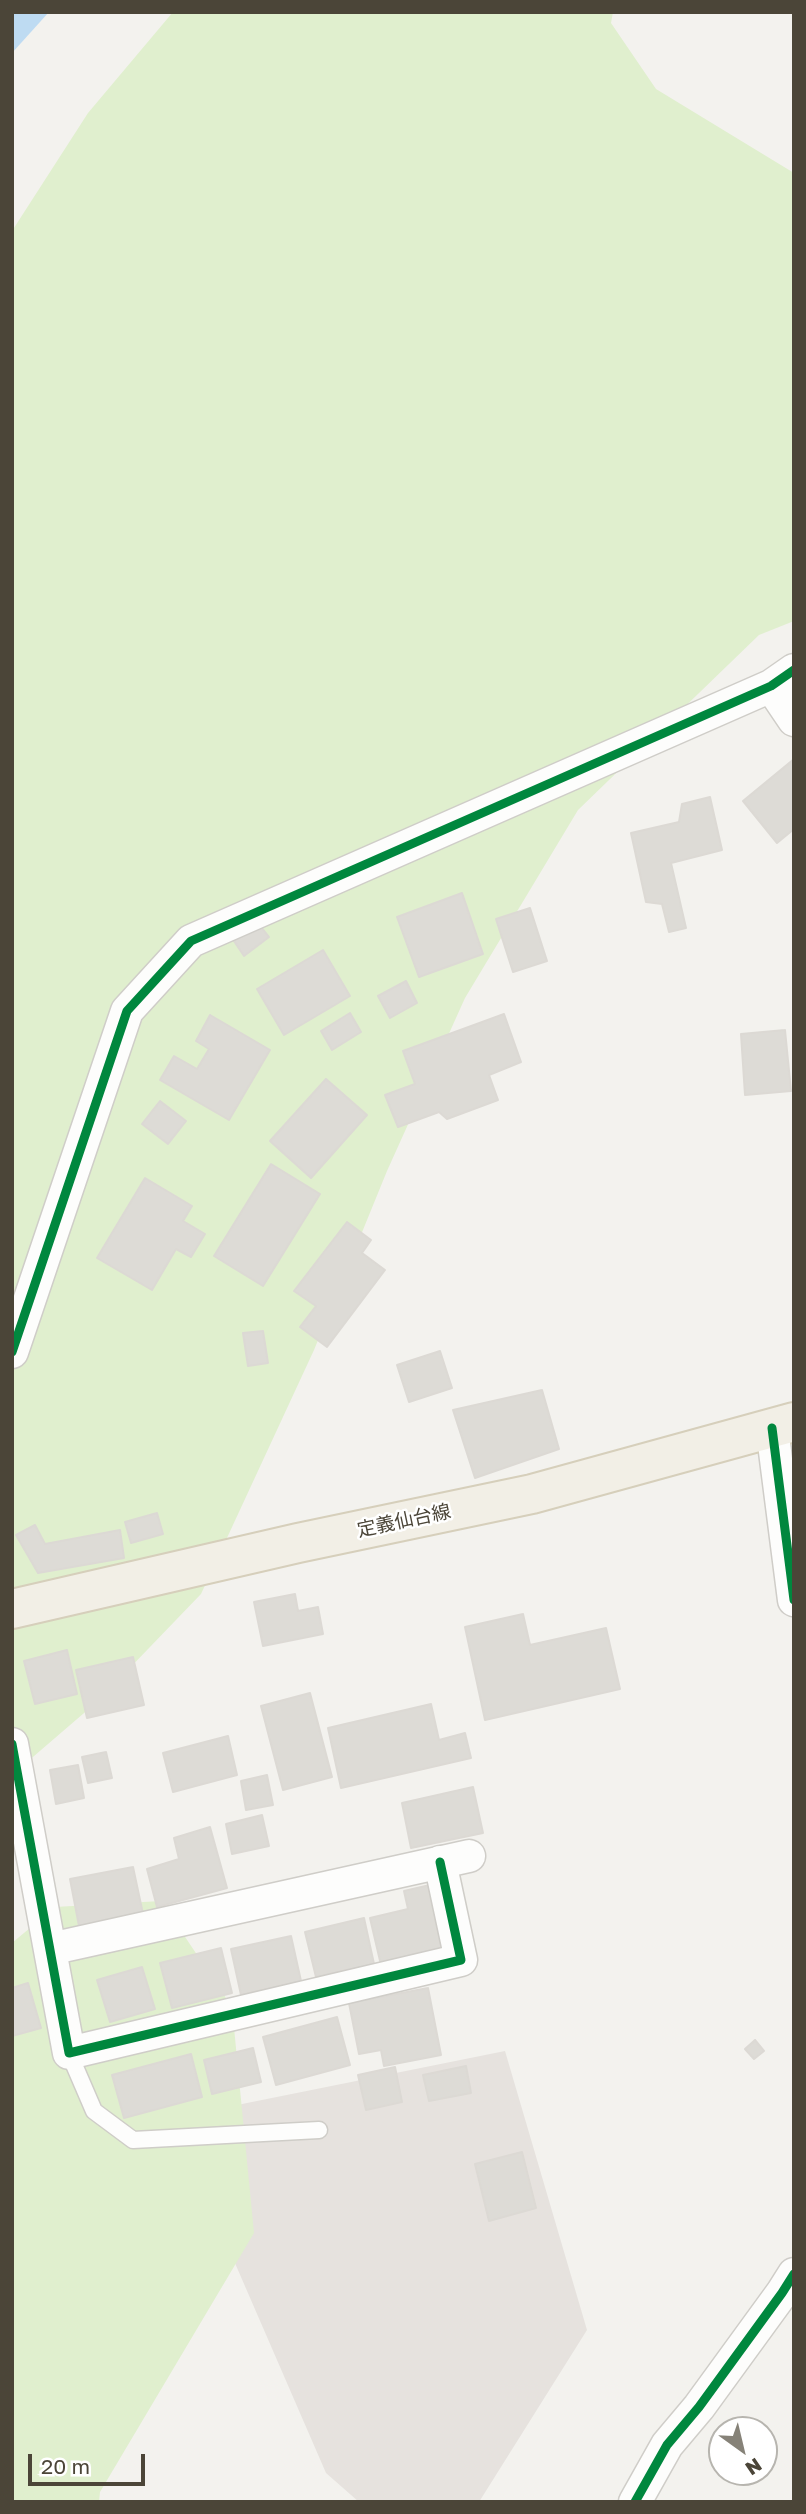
<!DOCTYPE html>
<meta charset="utf-8">
<style>
body{margin:0}
#map{position:relative;width:806px;height:2514px;overflow:hidden;background:#f3f2ee;font-family:"Golos Text",sans-serif}
canvas{display:block}
.frame{position:absolute;inset:0;border:14px solid #4b4538;pointer-events:none}
.north{position:absolute;left:708px;top:2416px;width:70px;height:70px;box-sizing:border-box;background:#fff;border:2px solid #b7b5af;border-radius:50%;rotate:146deg;font-size:19px;font-weight:700;line-height:28px;text-align:center;color:#4b4538}
.north::after{content:'';display:block;margin:auto;width:24px;height:32px;background:#868278;clip-path:polygon(50% 0,100% 100%,50% 72%,0 100%)}
.scale{position:absolute;left:28px;top:2454px;width:117px;height:32px;box-sizing:border-box;border:4px solid #4b4538;border-top:0;padding-left:9px;font-size:21px;line-height:24px;white-space:nowrap;color:#4b4538;-webkit-text-stroke:5px #fff;paint-order:stroke}
</style>
<div id="map">
<canvas width="806" height="2514"></canvas>
<div class="frame"></div>
<div class="north">N</div>
<div class="scale">20 m</div>
</div>
<script>
const context = document.querySelector('canvas').getContext('2d');
context.lineJoin = 'round';
function paint(path, color) {
  context.fillStyle = color;
  context.fill(path, 'evenodd');
}
function toPath(rows) {
  const path = new Path2D();
  for (const r of rows) {
    path.moveTo(r[0], r[1]);
    for (let i = 2; i < r.length; i += 2) path.lineTo(r[i], r[i + 1]);
  }
  return path;
}
function strokePath(path, color, width, dash) {
  context.strokeStyle = color;
  context.lineWidth = width;
  context.lineCap = dash ? 'butt' : 'round';
  context.setLineDash(dash || []);
  context.stroke(path);
}
function label(font, color, halo, rows, align = 'center') {
  context.font = font + ' "Golos Text","Noto Sans JP",sans-serif';
  context.lineWidth = 5;
  context.setLineDash([]);
  context.textBaseline = 'middle';
  context.strokeStyle = halo;
  context.fillStyle = color;
  for (const [text, x, y, turn = 0] of rows) {
    context.save();
    context.translate(x, y);
    context.rotate((+turn || 0) * Math.PI / 180);
    context.textAlign = isNaN(turn) ? turn : align;
    if (halo) context.strokeText(text, 0, 0);
    context.fillText(text, 0, 0);
    context.restore();
  }
}
paint(toPath([
 [505,2051,587,2330,479,2502,359,2502,326,2473,192,2164,118,2129]
]), '#e6e2de');
paint(toPath([
 [173,12,613,12,611,23,656,89,794,173,794,621,759,635,578,810,465,998,387,1171,314,1350,201,1594,98,1701,12,1775,12,231,88,113],
 [161,1901,232,2007,254,2233,100,2492,99,2502,12,2502,12,1943,55,1907]
]), '#e0efce');
paint(toPath([
 [12,12,49,12,12,53]
]), '#bedbf2');
const building = toPath([
 [794,759,794,829,777,843,743,801,794,759],
 [710,797,722,850,671,863,686,928,669,932,662,904,646,902,631,833,679,822,682,804,710,797],
 [462,893,483,954,419,977,397,917,462,893],
 [530,908,547,961,513,972,496,919,530,908],
 [258,923,269,937,244,956,234,941,258,923],
 [323,950,350,996,284,1035,257,989,323,950],
 [406,981,417,1003,390,1018,378,996,406,981],
 [350,1013,361,1032,332,1050,321,1031,350,1013],
 [504,1014,521,1062,489,1075,498,1100,447,1119,439,1112,398,1127,385,1095,415,1084,403,1051,504,1014],
 [210,1015,270,1050,229,1120,160,1080,174,1056,197,1069,209,1049,196,1041,210,1015],
 [785,1030,791,1091,745,1095,741,1034,785,1030],
 [326,1079,367,1115,311,1178,270,1141,326,1079],
 [160,1101,186,1121,168,1144,142,1124,160,1101],
 [271,1164,320,1194,263,1286,214,1256,271,1164],
 [145,1178,192,1206,183,1221,205,1234,191,1257,176,1249,152,1290,97,1258,145,1178],
 [347,1222,371,1240,362,1253,385,1270,327,1347,300,1327,316,1306,294,1291,347,1222],
 [263,1331,268,1363,248,1366,243,1333,263,1331],
 [440,1351,452,1388,409,1402,397,1365,440,1351],
 [542,1390,559,1449,475,1478,453,1410,542,1390],
 [157,1513,163,1534,131,1543,125,1522,157,1513],
 [35,1525,45,1544,120,1530,124,1558,38,1573,16,1535,35,1525],
 [295,1594,298,1611,318,1607,323,1634,263,1646,254,1602,295,1594],
 [523,1614,530,1645,606,1628,620,1689,485,1720,465,1627,523,1614],
 [67,1650,77,1694,35,1704,24,1661,67,1650],
 [133,1657,144,1705,87,1718,76,1670,133,1657],
 [310,1693,332,1777,283,1790,261,1706,310,1693],
 [431,1704,439,1740,465,1733,471,1758,341,1788,328,1728,431,1704],
 [228,1736,237,1775,173,1792,163,1753,228,1736],
 [106,1752,112,1778,88,1783,82,1757,106,1752],
 [78,1765,84,1798,56,1804,50,1770,78,1765],
 [267,1775,273,1805,246,1810,241,1781,267,1775],
 [473,1787,483,1833,411,1848,402,1803,473,1787],
 [262,1815,269,1846,232,1854,226,1824,262,1815],
 [210,1827,227,1888,157,1907,147,1869,179,1859,174,1838,210,1827],
 [133,1867,143,1914,79,1926,70,1879,133,1867],
 [430,1885,446,1949,381,1965,370,1918,408,1909,404,1891,430,1885],
 [364,1918,374,1964,316,1977,305,1932,364,1918],
 [291,1936,301,1981,241,1995,231,1949,291,1936],
 [221,1948,232,1993,172,2008,160,1963,221,1948],
 [142,1967,155,2009,110,2022,97,1980,142,1967],
 [28,1983,41,2028,12,2036,12,1988,28,1983],
 [428,1988,441,2055,384,2066,381,2050,359,2054,349,2003,428,1988],
 [337,2017,350,2065,276,2085,263,2037,337,2017],
 [755,2040,764,2051,754,2059,745,2049,755,2040],
 [253,2048,261,2082,212,2094,204,2060,253,2048],
 [191,2054,202,2097,124,2118,112,2075,191,2054],
 [466,2066,471,2093,429,2101,423,2075,466,2066],
 [395,2067,402,2102,366,2110,358,2075,395,2067],
 [522,2152,536,2208,489,2221,475,2164,522,2152]
]);
paint(building, '#dddbd6');
strokePath(building, '#dcd9d4', 2);
const service = toPath([
 [69,2053,94,2111,133,2140,319,2130]
]);
const minor = toPath([
 [771,686,794,720],
 [12,1352,127,1011,191,941,771,686,794,670],
 [772,1428,794,1600],
 [12,1744,69,2053,461,1960,440,1862],
 [50,1949,469,1856],
 [635,2502,667,2445,699,2407,782,2293,794,2274]
]);
const primary = toPath([
 [12,1609,298,1543,532,1494,794,1422]
]);
strokePath(service, '#cfcdc8', 19);
strokePath(minor, '#cfcdc8', 35);
strokePath(primary, '#d6cfbb', 42);
strokePath(service, '#fdfdfc', 16);
strokePath(minor, '#fdfdfc', 32);
strokePath(primary, '#f2efe6', 38);
strokePath(toPath([
 [12,1352,127,1011,191,941,771,686,794,670],
 [772,1428,794,1600],
 [12,1744,69,2053,461,1960,440,1862],
 [635,2502,667,2445,699,2407,782,2293,794,2274]
]), '#00873e', 9);
label('19px', '#4b4538', '#fff', [
 ["定義仙台線",404,1521,-12]
]);
</script>
